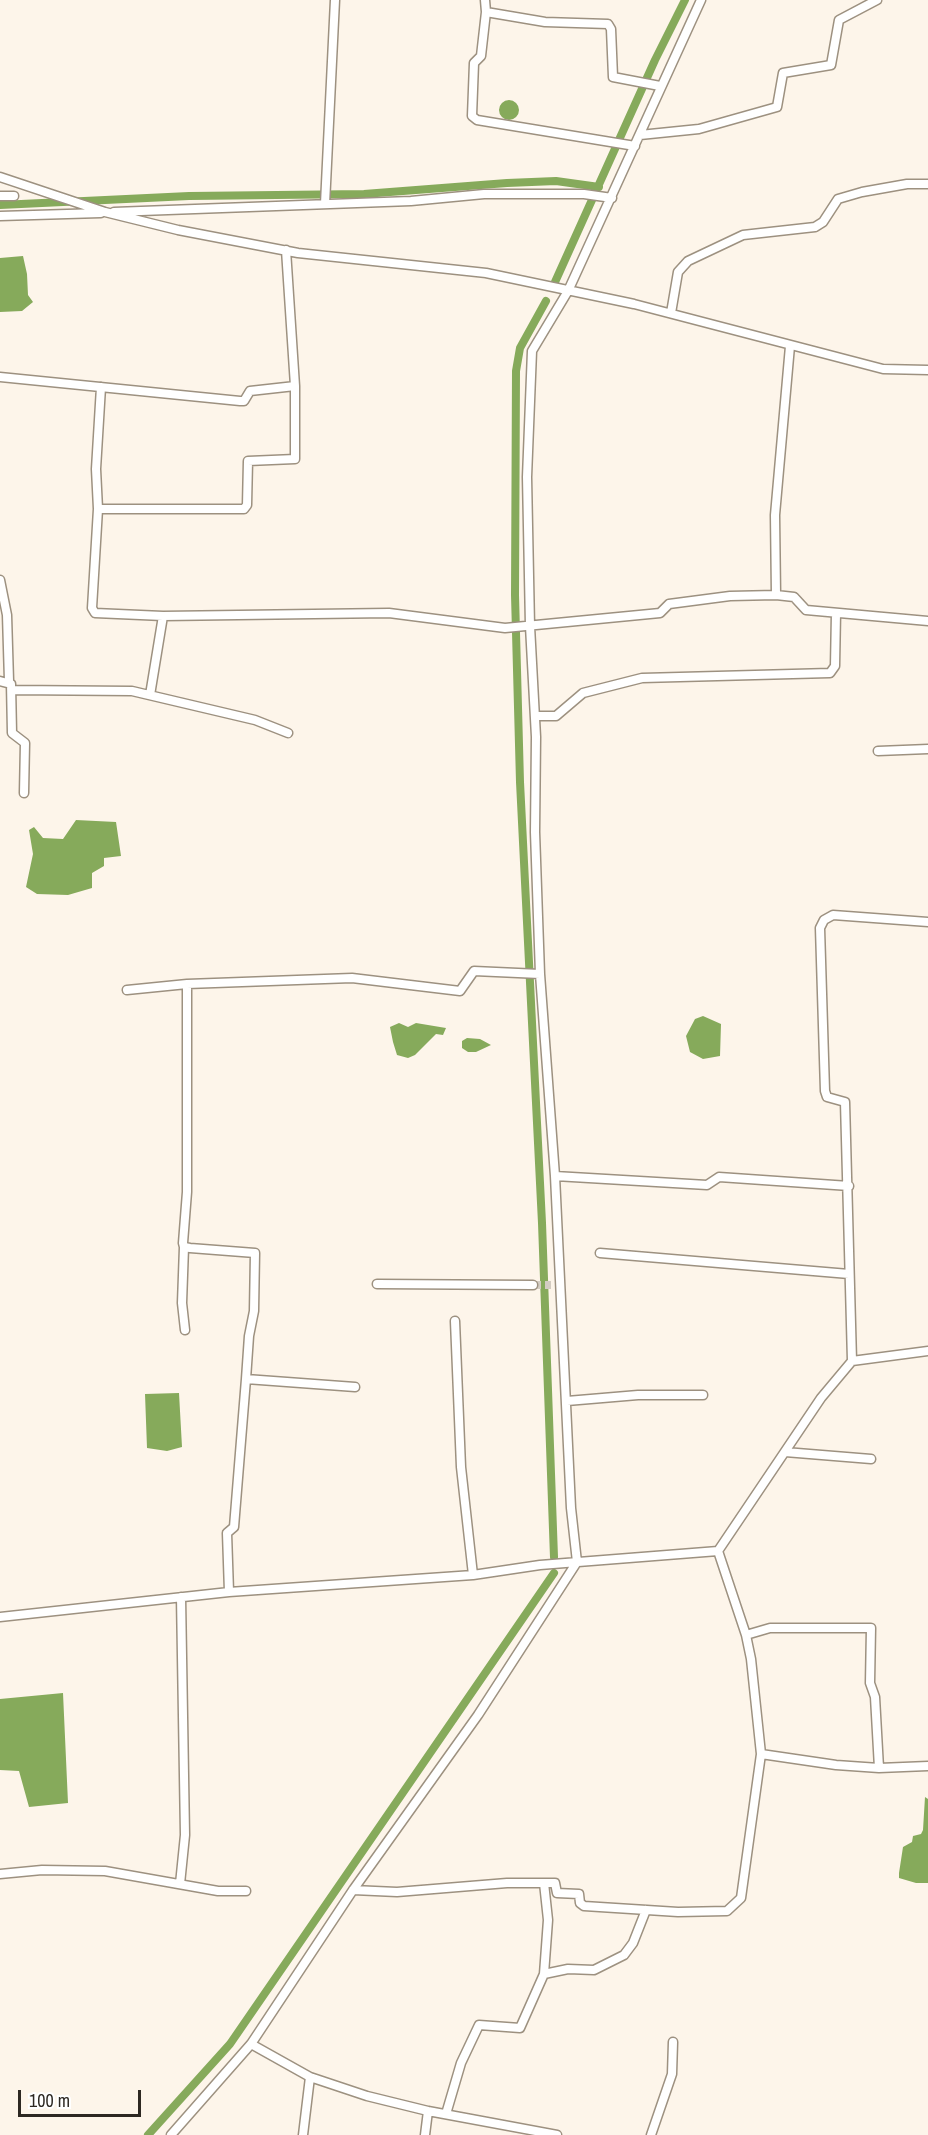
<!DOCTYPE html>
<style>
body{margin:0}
#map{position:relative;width:928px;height:2135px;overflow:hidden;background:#fdf5ea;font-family:"Archivo Narrow",sans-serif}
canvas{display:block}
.scale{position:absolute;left:18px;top:2090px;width:123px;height:27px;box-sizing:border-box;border:3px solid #2d2822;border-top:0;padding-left:8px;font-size:18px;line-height:21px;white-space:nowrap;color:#2d2822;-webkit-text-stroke:4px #fff;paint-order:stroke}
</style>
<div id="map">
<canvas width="928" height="2135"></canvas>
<div class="scale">100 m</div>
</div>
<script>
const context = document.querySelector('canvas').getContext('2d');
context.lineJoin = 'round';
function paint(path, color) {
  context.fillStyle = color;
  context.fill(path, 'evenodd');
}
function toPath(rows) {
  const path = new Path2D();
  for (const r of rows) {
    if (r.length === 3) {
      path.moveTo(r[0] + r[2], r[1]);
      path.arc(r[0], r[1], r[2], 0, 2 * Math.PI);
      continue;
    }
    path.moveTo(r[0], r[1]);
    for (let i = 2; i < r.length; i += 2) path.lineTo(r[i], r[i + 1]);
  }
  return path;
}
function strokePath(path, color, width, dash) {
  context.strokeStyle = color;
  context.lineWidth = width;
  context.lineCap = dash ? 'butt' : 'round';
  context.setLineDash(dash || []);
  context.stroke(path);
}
paint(toPath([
 [509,110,10],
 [23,256,27,274,28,295,33,302,22,311,0,312,0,258],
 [76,820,116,822,121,856,104,858,104,866,92,873,92,888,68,895,37,894,26,887,33,854,29,830,34,827,43,838,63,839],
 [703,1016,721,1024,720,1056,703,1059,690,1052,686,1036,695,1019],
 [399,1023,408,1027,416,1023,446,1028,443,1035,436,1034,415,1055,408,1058,397,1055,393,1042,390,1027],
 [467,1038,480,1039,491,1045,476,1052,468,1052,462,1048,462,1041],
 [179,1393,182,1447,167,1451,147,1448,145,1394],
 [63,1693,68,1803,29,1807,19,1771,0,1770,0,1699],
 [925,1797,928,1799,928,1883,916,1883,899,1878,899,1873,903,1847,912,1842,913,1836,921,1834,923,1830]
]), '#86aa5b');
strokePath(toPath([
 [0,205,189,196,364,194,507,183,556,181,599,187],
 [555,282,655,60,685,0],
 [546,301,520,348,516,371,515,595,520,782,542,1223,554,1557],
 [148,2135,230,2044,554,1573]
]), '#86aa5b', 8);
strokePath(toPath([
 [533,1285,551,1285]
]), '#d3ccc2', 8, [8, 4]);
const minor = toPath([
 [485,0,486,12,545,22,608,24,611,29,613,77,660,86],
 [486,12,481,56,474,63,472,116,477,120,635,146],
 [640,135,699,129,777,107,783,73,831,65,839,20,877,0],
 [0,177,105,212,178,230,298,253,486,273,634,304,883,369,928,370],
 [0,196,14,196],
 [325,204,335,0],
 [114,212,411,201,484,194,584,194,612,198],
 [0,216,101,213],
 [671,313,678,272,688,261,743,235,815,227,823,222,838,199,862,192,907,184,928,184],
 [0,377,240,401,244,401,250,391,295,386],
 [101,387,96,469,98,509,92,608,95,613,163,616,389,613,505,628,660,613,669,604,730,596,776,595,794,597,806,610,928,621],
 [98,509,244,509,247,505,248,461,295,459,295,386,286,250],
 [0,580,7,615,9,681],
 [776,595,775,515,790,346],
 [0,681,11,684,12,733,25,743,24,793],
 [12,690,132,691,255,720,288,733],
 [150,695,163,616],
 [535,716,556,716,583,693,642,678,830,673,835,666,836,613],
 [878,751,928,749],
 [187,984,187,1192,183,1243,184,1247,190,1248,255,1253,254,1311,249,1336,246,1379],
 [127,990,187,984,352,978,460,991,474,971,540,974],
 [555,1176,707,1185,719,1177,849,1186],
 [184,1247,182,1303,185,1330],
 [600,1253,849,1274],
 [377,1284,533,1285],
 [455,1321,461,1467,473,1575],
 [852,1361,845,1102,827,1097,825,1091,820,928,824,920,833,915,928,922],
 [567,1401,638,1395,703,1395],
 [785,1452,871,1459],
 [718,1551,821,1398,852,1361,928,1351],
 [229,1592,227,1533,234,1527,246,1379,355,1387],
 [0,1617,229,1592,473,1575,540,1565,718,1551,746,1635,751,1659,761,1754,836,1765,879,1768,928,1766],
 [746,1635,770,1628,871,1628,870,1683,875,1697,879,1768],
 [0,1874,42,1870,105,1871,218,1891,246,1891],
 [180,1884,185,1835,181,1597],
 [353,1890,397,1892,507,1883,555,1883,557,1893,579,1894,580,1903,584,1906,678,1912,727,1911,741,1898,761,1754],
 [544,1974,568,1969,594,1970,624,1955,633,1943,646,1910],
 [251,2044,310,2077,367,2096,428,2111,557,2135],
 [446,2114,461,2063,479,2025,520,2028,544,1974,548,1920,544,1883],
 [171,2135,251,2044,353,1890,478,1715,577,1562,571,1508,555,1176,540,974,535,832,536,737,530,626,527,477,532,351,568,291,701,0],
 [303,2135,310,2077],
 [425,2135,428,2111],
 [651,2135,672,2074,673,2042]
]);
strokePath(minor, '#9d9180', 11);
strokePath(minor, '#fff', 8);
</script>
